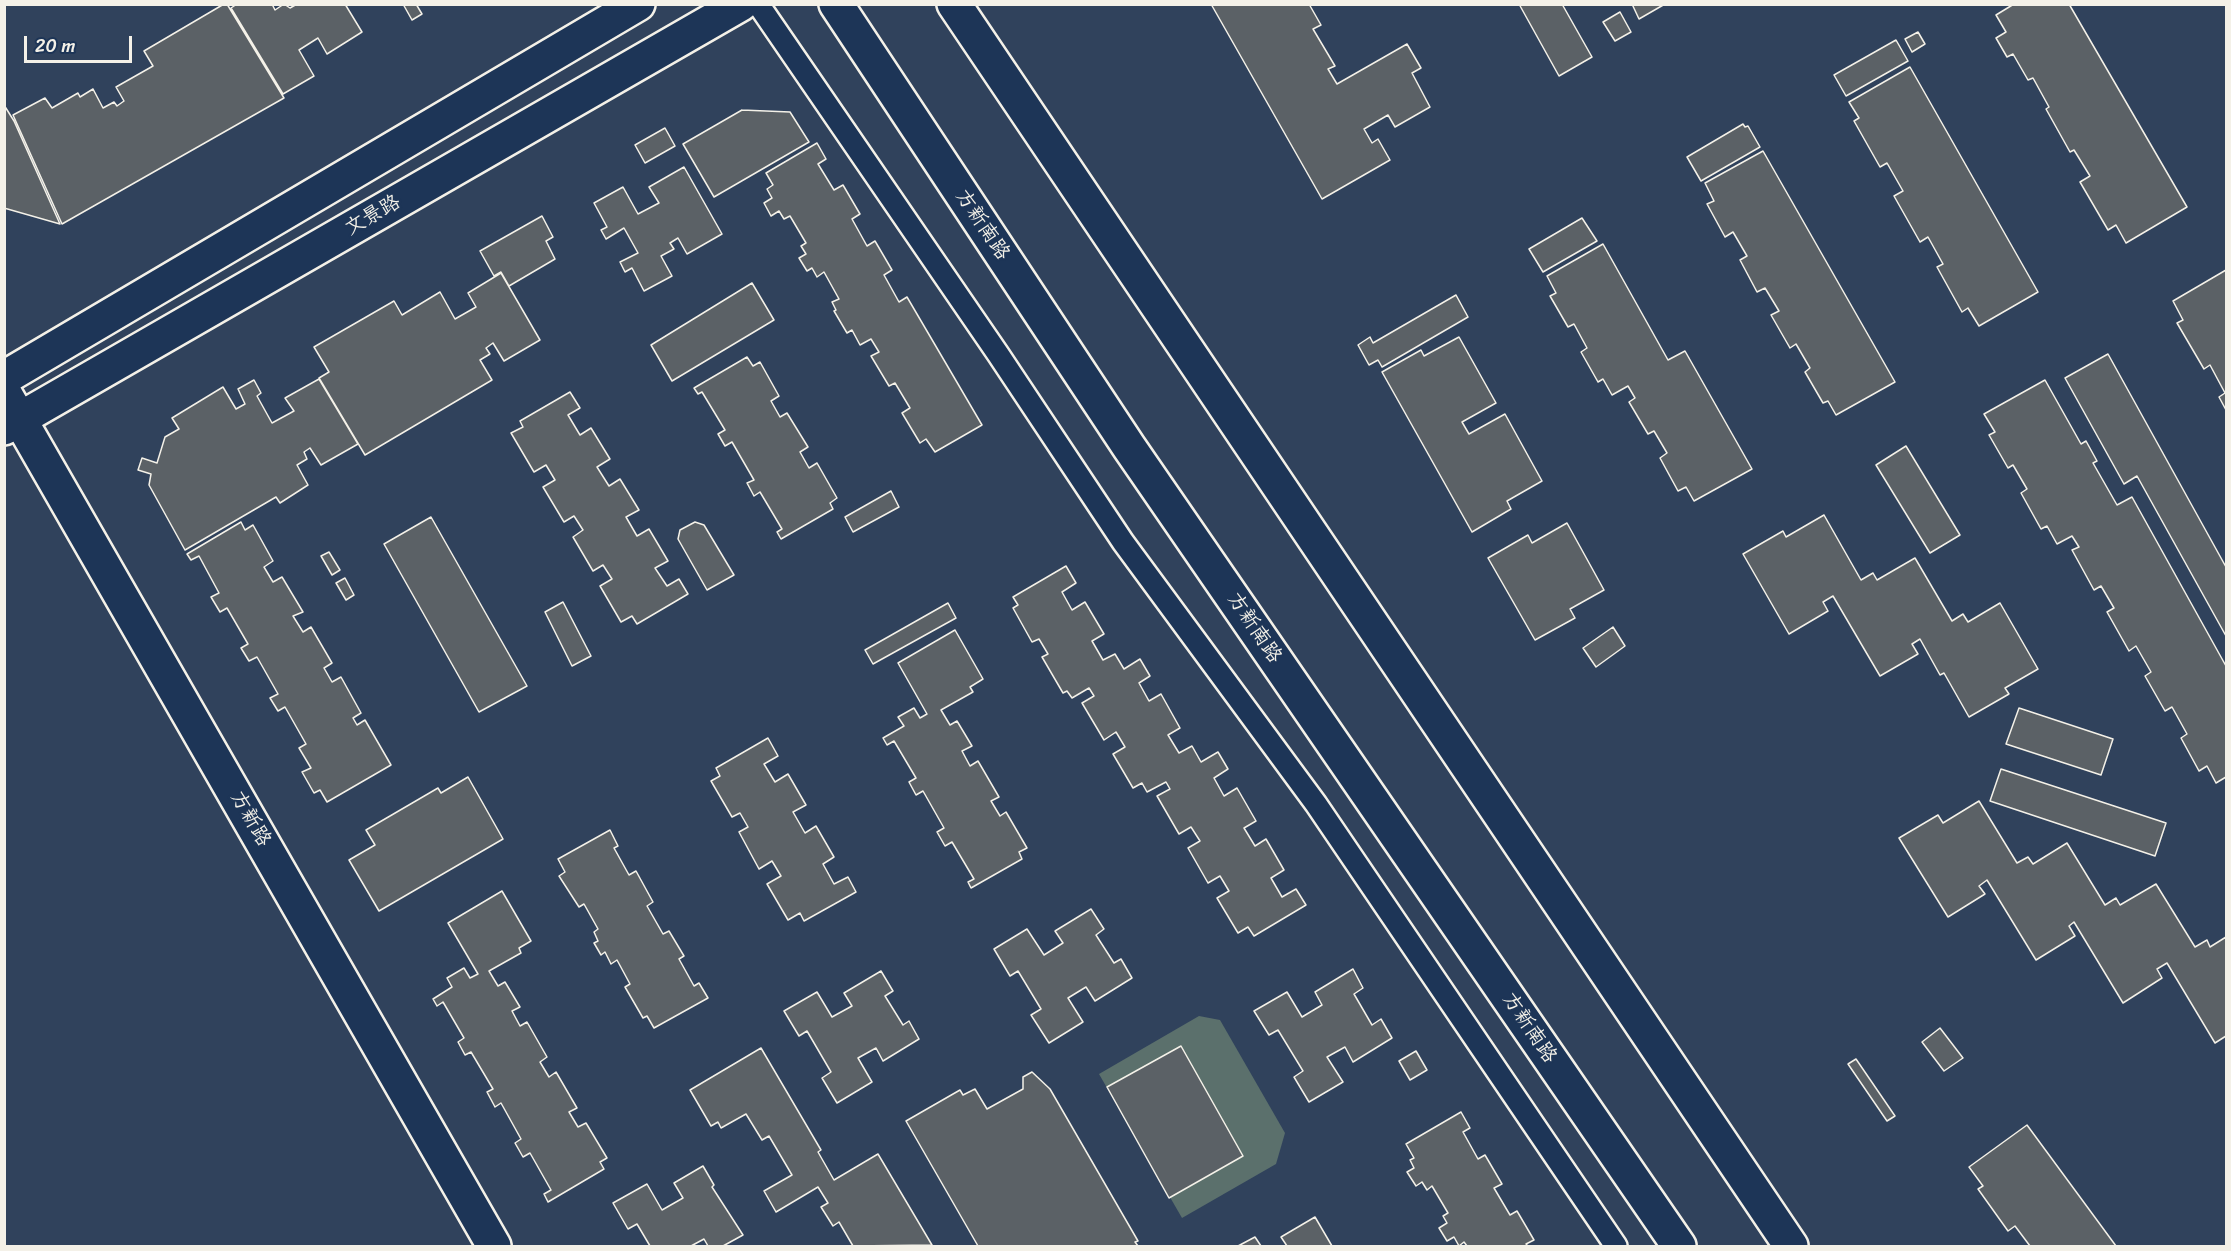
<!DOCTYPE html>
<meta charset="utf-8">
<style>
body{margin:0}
#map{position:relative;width:2231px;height:1251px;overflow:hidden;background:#30425c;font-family:Sriracha,sans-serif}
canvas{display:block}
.frame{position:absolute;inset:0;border:6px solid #f4f1e8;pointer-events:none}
.scale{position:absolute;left:24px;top:36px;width:108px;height:27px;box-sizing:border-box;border:3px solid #f4f1e8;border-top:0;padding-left:8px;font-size:18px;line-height:21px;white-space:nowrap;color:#f4f1e8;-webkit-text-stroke:4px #1d3557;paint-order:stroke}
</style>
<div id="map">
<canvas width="2231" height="1251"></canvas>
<div class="frame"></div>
<div class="scale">20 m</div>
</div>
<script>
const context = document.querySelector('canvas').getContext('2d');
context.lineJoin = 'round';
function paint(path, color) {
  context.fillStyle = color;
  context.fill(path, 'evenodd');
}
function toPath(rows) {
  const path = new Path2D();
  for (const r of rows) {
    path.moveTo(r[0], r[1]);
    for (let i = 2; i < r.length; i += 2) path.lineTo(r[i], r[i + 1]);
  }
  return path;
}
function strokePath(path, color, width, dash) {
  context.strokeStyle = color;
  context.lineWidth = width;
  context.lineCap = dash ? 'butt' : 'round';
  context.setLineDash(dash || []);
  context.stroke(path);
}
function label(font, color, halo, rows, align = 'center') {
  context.font = font + ' Sriracha,"LXGW WenKai TC",sans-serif';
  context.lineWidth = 5;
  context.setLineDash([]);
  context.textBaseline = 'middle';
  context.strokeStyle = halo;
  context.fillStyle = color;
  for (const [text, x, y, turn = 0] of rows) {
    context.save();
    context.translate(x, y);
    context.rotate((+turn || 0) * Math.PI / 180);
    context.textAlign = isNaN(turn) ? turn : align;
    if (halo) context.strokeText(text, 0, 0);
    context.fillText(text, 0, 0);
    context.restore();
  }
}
paint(toPath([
 [1199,1016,1220,1020,1285,1133,1276,1164,1182,1218,1099,1074]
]), '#5b706c');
const building = toPath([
 [224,4,227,4,284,98,62,224,13,115,45,98,52,108,78,93,80,97,93,89,103,108,114,102,117,106,124,101,116,87,153,66,144,51,224,4],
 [237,4,272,4,275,10,284,4,290,8,297,4,345,4,362,32,327,54,318,38,299,50,314,76,283,94,231,8,237,4],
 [403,4,416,4,422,14,412,20,403,4],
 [1211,4,1309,4,1321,25,1313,29,1335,66,1328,69,1337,84,1407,44,1421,68,1412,73,1430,107,1395,127,1388,115,1364,129,1372,143,1378,139,1390,160,1322,199,1211,4],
 [1519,4,1562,4,1592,57,1559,76,1519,4],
 [1632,4,1665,4,1639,19,1632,4],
 [2014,4,2069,4,2187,207,2126,243,2116,225,2108,230,2080,182,2090,176,2074,150,2070,152,2046,109,2049,107,2033,78,2028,80,2013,54,2007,57,1996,38,2006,32,1996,15,2014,4],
 [1620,12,1631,32,1615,41,1603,22,1620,12],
 [1918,32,1925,44,1912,52,1905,39,1918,32],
 [1896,40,1908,61,1846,96,1834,75,1896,40],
 [1910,67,2038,292,1979,326,1968,308,1962,312,1937,267,1943,264,1928,237,1920,242,1894,196,1903,191,1887,163,1880,167,1854,121,1859,118,1849,102,1910,67],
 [4,105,14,121,60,224,4,208,4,105],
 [742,110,790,112,809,142,714,197,683,144,742,110],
 [1743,124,1745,127,1748,126,1760,147,1701,181,1687,157,1743,124],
 [665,128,675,146,645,163,635,145,665,128],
 [817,143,826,159,818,164,834,190,843,185,860,214,852,219,867,246,875,241,892,270,884,275,899,302,907,297,982,425,935,452,926,439,920,443,902,413,910,408,895,383,889,386,871,356,879,352,871,339,860,345,852,330,847,333,834,311,836,310,832,302,839,299,824,272,817,277,812,268,807,271,799,258,806,254,801,246,806,243,790,216,784,219,779,211,771,216,764,203,772,198,767,189,773,185,766,173,817,143],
 [1763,151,1895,382,1836,415,1828,401,1823,403,1805,372,1810,368,1796,344,1790,348,1771,315,1779,311,1765,288,1757,292,1740,260,1747,256,1733,232,1725,237,1707,204,1714,201,1705,183,1763,151],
 [684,167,722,234,687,254,678,238,670,243,674,249,661,256,672,276,644,291,632,268,625,272,620,262,638,253,624,228,606,239,601,230,607,227,594,203,623,187,638,214,659,203,649,187,684,167],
 [542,216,553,237,546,241,555,259,509,286,501,272,494,276,480,251,542,216],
 [1582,218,1597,241,1543,272,1529,249,1582,218],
 [1603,244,1668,360,1685,351,1752,469,1694,501,1686,487,1678,491,1660,458,1667,453,1654,431,1648,434,1629,402,1635,398,1628,386,1612,395,1603,379,1598,382,1581,352,1587,348,1574,324,1568,327,1550,296,1556,293,1547,276,1603,244],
 [2226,270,2226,410,2219,397,2225,393,2210,365,2204,369,2177,323,2183,320,2173,301,2226,270],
 [501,273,540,340,504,361,493,343,486,348,490,354,480,360,492,380,365,455,319,378,329,372,314,347,394,301,402,315,440,292,455,319,476,307,468,293,501,273],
 [752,283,774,320,672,381,651,345,752,283],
 [1456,295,1468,317,1382,367,1378,360,1369,365,1358,345,1370,337,1373,343,1456,295],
 [1459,337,1496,403,1462,422,1469,434,1505,414,1542,481,1507,501,1511,509,1472,532,1382,372,1421,350,1424,356,1459,337],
 [2108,354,2226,567,2226,636,2137,476,2124,484,2065,378,2108,354],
 [747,357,753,366,760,362,779,396,771,401,780,417,787,413,808,447,800,452,809,468,817,463,837,498,830,503,833,509,781,539,777,532,782,529,760,492,754,496,747,483,754,480,732,442,725,446,718,434,725,430,702,392,698,394,694,388,747,357],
 [319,379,358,444,321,465,310,448,304,452,307,459,297,465,308,485,280,503,276,497,185,550,149,485,151,474,138,470,142,458,157,463,165,437,179,429,172,418,223,387,236,409,245,404,238,389,254,380,261,393,257,396,272,423,294,411,285,398,319,379],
 [2045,380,2081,444,2086,441,2097,461,2093,463,2117,505,2132,497,2226,666,2226,777,2216,783,2207,766,2199,771,2181,738,2187,734,2172,707,2165,711,2145,676,2151,672,2136,646,2129,651,2107,612,2114,608,2101,586,2094,590,2072,550,2079,547,2072,536,2057,544,2047,526,2041,529,2021,493,2027,489,2013,465,2008,468,1989,435,1995,432,1984,414,2045,380],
 [570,392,580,408,568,415,580,435,591,428,610,459,597,467,609,486,620,479,639,510,626,517,637,536,649,529,668,561,655,568,667,586,679,579,688,594,637,624,632,616,621,622,600,586,612,579,603,565,593,571,573,537,583,530,574,516,564,522,543,487,555,480,546,465,534,472,511,433,523,427,520,421,570,392],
 [1906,446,1960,535,1930,553,1876,465,1906,446],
 [891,491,899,507,853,532,845,517,891,491],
 [1824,515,1861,580,1873,573,1877,580,1915,558,1952,621,1963,614,1968,622,2000,603,2038,669,2005,688,2009,694,1969,717,1944,673,1940,675,1920,639,1912,644,1918,654,1880,676,1833,596,1823,602,1828,611,1789,634,1743,554,1783,531,1786,537,1824,515],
 [431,517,527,686,479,712,384,544,431,517],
 [241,522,245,530,253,525,273,561,264,567,273,582,282,577,303,612,293,616,303,632,311,627,332,663,324,668,332,682,341,677,361,713,353,718,357,725,365,720,391,765,327,802,320,790,314,793,302,772,311,768,299,748,306,744,285,707,278,711,270,698,278,694,257,657,249,661,241,648,248,644,227,608,220,612,211,597,219,593,199,556,191,560,187,554,241,522],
 [695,522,704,525,734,575,707,590,678,539,680,530,695,522],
 [1567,523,1604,590,1570,609,1575,618,1535,640,1488,558,1528,535,1532,543,1567,523],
 [329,552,340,570,332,575,321,556,329,552],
 [1066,566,1076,583,1062,592,1072,610,1085,602,1104,634,1092,641,1103,660,1115,654,1124,669,1140,659,1150,676,1139,683,1149,701,1161,694,1180,728,1168,735,1179,753,1192,746,1201,762,1218,752,1228,769,1214,778,1224,796,1237,788,1256,821,1244,828,1255,846,1266,839,1284,870,1271,878,1282,897,1296,889,1306,905,1254,936,1248,927,1238,933,1217,898,1229,891,1220,876,1208,883,1188,848,1200,841,1191,827,1179,834,1157,796,1170,789,1166,782,1147,792,1142,783,1133,788,1113,754,1125,747,1116,732,1104,740,1082,703,1094,696,1089,688,1072,698,1067,691,1063,693,1042,657,1048,654,1039,639,1032,642,1013,608,1018,605,1013,597,1066,566],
 [345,578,354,595,346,600,336,583,345,578],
 [563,602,591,656,572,666,545,612,563,602],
 [948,603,956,618,873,664,865,650,948,603],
 [1613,627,1625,646,1596,667,1583,648,1613,627],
 [955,630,983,679,970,687,973,692,941,710,950,725,957,721,972,746,962,751,970,766,978,761,999,797,991,801,1000,816,1006,812,1027,848,1019,852,1022,859,971,888,968,882,974,879,952,842,945,846,937,832,944,828,923,791,916,795,909,782,916,778,894,741,887,745,883,738,904,726,898,717,914,708,920,718,927,714,898,663,955,630],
 [2019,708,2113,739,2101,775,2006,744,2019,708],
 [768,738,778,756,764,764,775,782,788,774,806,805,793,812,805,833,816,826,834,857,823,864,834,884,848,877,856,892,804,921,800,913,788,920,767,884,781,876,772,861,759,869,739,832,748,827,740,813,732,817,711,781,720,776,716,768,768,738],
 [2001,769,2166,823,2155,856,1990,801,2001,769],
 [468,777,503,839,379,911,349,860,375,845,366,830,438,788,441,793,468,777],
 [1979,801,2017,863,2028,857,2033,864,2067,843,2105,905,2116,898,2120,905,2156,884,2195,947,2207,940,2210,947,2226,937,2226,1036,2215,1043,2167,963,2157,969,2162,978,2123,1003,2074,922,2069,926,2075,936,2036,960,1987,880,1979,886,1985,894,1948,917,1899,838,1938,815,1943,823,1979,801],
 [610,830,618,846,614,848,629,875,636,871,653,902,647,906,663,934,669,931,684,956,679,959,694,986,699,983,708,998,654,1028,647,1016,643,1018,625,987,630,984,617,960,611,964,605,952,601,955,594,943,598,941,594,932,598,929,584,904,579,907,559,876,565,872,558,859,610,830],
 [502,891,531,941,519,948,521,953,489,971,498,986,505,982,520,1007,512,1011,520,1026,527,1022,547,1057,540,1062,549,1077,556,1072,577,1108,569,1112,578,1127,586,1123,607,1158,600,1162,604,1169,548,1202,544,1194,551,1190,530,1153,523,1157,515,1143,521,1139,501,1103,495,1107,487,1092,493,1089,471,1052,465,1055,458,1042,464,1038,443,1002,437,1006,433,999,452,987,447,978,464,968,470,978,478,974,448,923,502,891],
 [1091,909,1104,929,1096,935,1114,963,1121,959,1132,978,1095,1001,1086,987,1068,998,1083,1022,1049,1043,1031,1015,1041,1009,1018,971,1010,976,994,949,1027,929,1044,955,1063,943,1055,931,1091,909],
 [1353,969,1363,988,1354,994,1372,1025,1381,1019,1392,1038,1353,1062,1345,1047,1327,1057,1343,1082,1309,1102,1294,1077,1303,1071,1278,1030,1269,1035,1254,1011,1287,992,1302,1017,1322,1005,1315,992,1353,969],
 [881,971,893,991,885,996,903,1025,909,1021,919,1039,883,1061,876,1048,858,1058,872,1082,837,1103,822,1078,831,1072,807,1031,799,1036,784,1011,817,992,832,1017,852,1006,844,993,881,971],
 [1940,1028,1963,1058,1944,1071,1922,1042,1940,1028],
 [1181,1046,1243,1156,1169,1198,1107,1087,1181,1046],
 [761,1048,821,1150,818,1152,834,1180,878,1154,932,1245,853,1246,839,1222,833,1226,821,1207,828,1203,818,1187,776,1212,764,1191,792,1175,769,1136,762,1140,746,1114,721,1128,718,1122,711,1126,690,1090,761,1048],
 [1416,1051,1427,1070,1410,1080,1399,1061,1416,1051],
 [1856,1059,1895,1116,1887,1121,1848,1064,1856,1059],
 [1032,1072,1050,1089,1138,1241,1135,1242,1138,1246,978,1246,906,1121,960,1090,963,1095,975,1089,987,1109,1023,1089,1023,1077,1032,1072],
 [1461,1112,1470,1128,1463,1132,1478,1159,1485,1155,1502,1184,1494,1188,1510,1215,1517,1211,1534,1240,1526,1244,1528,1246,1467,1246,1464,1242,1459,1246,1454,1237,1447,1241,1439,1228,1447,1223,1443,1216,1448,1213,1432,1186,1427,1190,1422,1182,1416,1186,1407,1172,1414,1168,1410,1160,1414,1158,1406,1144,1461,1112],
 [2027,1125,2116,1246,2030,1246,2015,1226,2008,1231,1978,1189,1983,1186,1969,1167,2027,1125],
 [703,1166,714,1185,712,1187,743,1235,723,1246,708,1246,704,1239,691,1246,650,1246,637,1224,628,1229,613,1203,647,1184,662,1210,683,1198,674,1183,703,1166],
 [1315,1217,1332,1246,1287,1246,1281,1237,1315,1217],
 [1255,1237,1261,1246,1238,1246,1255,1237]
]);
paint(building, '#5b6166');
strokePath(building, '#f4f1e8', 1.5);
const lane = toPath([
 [758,4,998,354,1123,542,1316,804,1616,1246]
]);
const secondary = toPath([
 [836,4,1129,447,1679,1246],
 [954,4,1791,1246],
 [4,378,638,4],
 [4,392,494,1246],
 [4,428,741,4]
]);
strokePath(lane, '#f4f1e8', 26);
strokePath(secondary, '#f4f1e8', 38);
strokePath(lane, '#1d3557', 21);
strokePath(secondary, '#1d3557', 33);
label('20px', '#f4f1e8', '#1d3557', [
 ["文景路",373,216,-30],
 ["方新南路",982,225,56],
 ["方新南路",1254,628,56],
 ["方新路",250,819,60],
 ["方新南路",1529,1028,56]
]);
</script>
